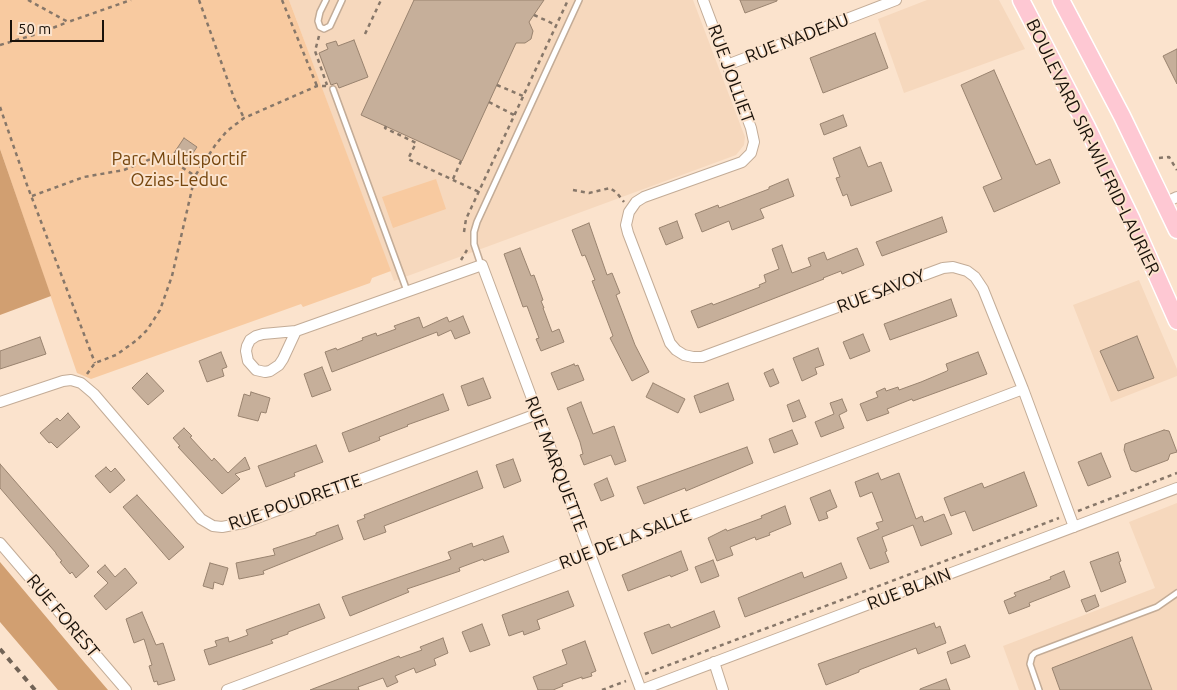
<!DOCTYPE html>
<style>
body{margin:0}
#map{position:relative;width:1177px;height:690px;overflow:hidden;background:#fbe3cd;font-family:Ubuntu,sans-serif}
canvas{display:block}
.scale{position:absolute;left:10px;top:20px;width:94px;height:22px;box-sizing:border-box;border:2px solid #1a120a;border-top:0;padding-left:6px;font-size:15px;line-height:18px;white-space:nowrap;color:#1a120a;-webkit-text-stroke:4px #fbe3cd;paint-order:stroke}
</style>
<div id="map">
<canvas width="1177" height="690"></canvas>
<div class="scale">50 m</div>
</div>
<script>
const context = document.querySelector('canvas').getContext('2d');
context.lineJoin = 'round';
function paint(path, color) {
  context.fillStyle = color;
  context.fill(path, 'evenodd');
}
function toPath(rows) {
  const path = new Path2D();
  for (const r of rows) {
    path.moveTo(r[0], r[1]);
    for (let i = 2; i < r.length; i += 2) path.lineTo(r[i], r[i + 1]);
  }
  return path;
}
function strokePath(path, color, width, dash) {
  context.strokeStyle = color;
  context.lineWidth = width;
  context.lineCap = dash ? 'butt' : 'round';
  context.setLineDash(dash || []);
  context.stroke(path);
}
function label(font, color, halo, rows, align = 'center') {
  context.font = font + ' Ubuntu,sans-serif';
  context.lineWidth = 4;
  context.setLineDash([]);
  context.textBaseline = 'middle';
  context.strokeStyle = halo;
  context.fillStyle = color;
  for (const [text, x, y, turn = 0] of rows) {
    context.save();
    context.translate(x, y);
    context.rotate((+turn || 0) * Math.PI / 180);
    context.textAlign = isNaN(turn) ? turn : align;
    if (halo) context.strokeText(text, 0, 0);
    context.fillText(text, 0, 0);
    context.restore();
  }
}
paint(toPath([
 [289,0,693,0,745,137,744,145,736,155,394,281],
 [927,0,999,0,1025,49,904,93,878,19],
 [1139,280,1177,369,1177,376,1111,402,1073,305],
 [1177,503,1177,690,1019,690,1003,646,1155,588,1129,522]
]), '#f6d8bd');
paint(toPath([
 [0,0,289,0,391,271,372,278,370,283,303,307,301,304,91,379,77,373,0,149],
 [436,179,446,209,393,228,382,197]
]), '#f8caa0');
paint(toPath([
 [0,149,51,296,0,315],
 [0,562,84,662,108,690,58,690,30,657,0,622]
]), '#d19f71');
const building = toPath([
 [414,0,544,0,529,22,533,31,531,39,525,43,516,43,462,161,361,115,414,0],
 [740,0,777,0,777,1,745,13,740,0],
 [875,33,888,68,823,93,810,58,875,33],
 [354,40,368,77,339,88,337,83,331,85,319,53,328,49,326,44,336,41,338,46,354,40],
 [1177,49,1177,84,1163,56,1177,49],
 [994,70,1036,165,1050,159,1060,183,994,212,983,187,1002,179,961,85,994,70],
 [843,115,847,126,824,135,820,124,843,115],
 [184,138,197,147,187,162,174,153,184,138],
 [860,147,868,167,881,162,892,191,851,206,847,194,843,196,836,178,840,177,833,158,860,147],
 [788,179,794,196,760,209,764,218,732,230,729,221,702,232,695,214,718,205,719,208,769,189,769,187,788,179],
 [942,217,947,232,882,256,876,242,942,217],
 [677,221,683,238,666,245,659,228,677,221],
 [589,223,607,275,612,273,620,293,616,295,635,345,649,372,632,381,610,338,613,336,592,281,595,280,585,255,582,256,572,230,589,223],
 [782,245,792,273,811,266,808,258,824,252,827,260,857,248,864,265,842,274,841,271,823,278,824,279,698,328,691,311,712,303,713,305,760,287,759,285,766,282,764,275,779,269,772,249,782,245],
 [520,248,531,276,534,275,543,300,541,301,544,308,543,308,552,332,559,329,564,342,541,351,536,339,539,338,527,306,523,307,504,254,520,248],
 [951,299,957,316,890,340,884,324,951,299],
 [463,316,470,333,455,339,451,330,438,336,437,332,332,372,325,352,336,348,337,350,363,340,362,338,376,333,377,336,396,329,394,326,419,317,423,328,447,317,449,322,463,316],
 [863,334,870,351,850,359,843,342,863,334],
 [1137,336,1154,378,1118,391,1100,351,1137,336],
 [40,337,46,354,0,369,0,351,40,337],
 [818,348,824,365,815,368,817,374,802,381,793,358,818,348],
 [221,352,227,367,222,369,224,376,207,382,199,361,221,352],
 [978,352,987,374,913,401,912,399,887,409,889,413,867,421,860,404,878,397,876,392,885,388,886,391,898,387,899,390,921,382,947,371,948,370,946,364,978,352],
 [574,364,575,366,578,365,584,380,558,390,551,373,574,364],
 [322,367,331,390,312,397,304,374,322,367],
 [773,369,779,383,770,387,764,373,773,369],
 [147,373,164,391,148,405,132,388,147,373],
 [483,378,491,398,468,406,461,386,483,378],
 [653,383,685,399,678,413,646,397,653,383],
 [728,383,734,400,700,413,694,396,728,383],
 [251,392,270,398,266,413,261,412,258,421,238,416,244,394,250,396,251,392],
 [443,394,449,410,407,425,408,426,379,437,380,440,349,452,342,433,443,394],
 [842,399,847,411,839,415,844,428,821,437,815,422,834,414,830,403,842,399],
 [799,400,806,417,793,422,787,405,799,400],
 [581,402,593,434,614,426,626,461,615,465,611,455,584,465,580,455,583,454,580,442,567,408,581,402],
 [68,413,80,427,57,448,51,442,49,443,40,433,57,418,60,421,68,413],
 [184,428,192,436,190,437,212,461,214,458,228,473,245,457,250,469,235,474,240,479,222,494,178,447,180,446,173,438,184,428],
 [792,430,798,444,774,453,769,439,792,430],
 [1164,430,1169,431,1177,452,1170,454,1168,460,1136,472,1131,470,1124,450,1125,444,1164,430],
 [316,445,323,462,294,473,295,476,266,487,258,466,316,445],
 [747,447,753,463,686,491,685,488,644,504,637,487,747,447],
 [1101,453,1111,477,1088,486,1078,462,1101,453],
 [513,459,521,481,504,488,496,465,513,459],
 [0,464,89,566,76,578,72,572,70,574,60,562,62,561,56,554,56,553,0,488,0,464],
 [106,467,111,472,115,468,125,480,110,493,95,476,106,467],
 [477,471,483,488,384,526,386,532,364,540,357,521,365,518,364,515,477,471],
 [1024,472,1037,506,973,531,965,511,951,516,944,498,982,483,984,488,1024,472],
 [878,473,881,480,899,473,916,519,922,516,924,522,944,514,952,534,921,546,913,525,882,537,887,551,885,552,889,562,870,569,857,538,879,529,876,523,883,521,872,492,860,497,855,482,878,473],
 [607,478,614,496,601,501,594,484,607,478],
 [830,490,837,507,826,512,828,518,819,521,810,498,830,490],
 [137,495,184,547,169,560,123,507,137,495],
 [785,506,791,524,769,533,770,535,756,540,755,537,730,547,733,555,717,561,708,538,726,529,727,531,762,518,761,516,785,506],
 [338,525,343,539,263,571,264,574,239,579,236,563,275,555,273,549,316,535,316,533,338,525],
 [503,536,509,552,484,561,483,559,459,568,460,571,407,589,409,592,350,616,342,597,451,559,448,552,472,543,473,547,503,536],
 [681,551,688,570,671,577,670,575,628,591,622,575,681,551],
 [1118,552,1121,561,1119,562,1126,582,1101,592,1090,562,1118,552],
 [713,560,719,576,701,583,695,567,713,560],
 [210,563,228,568,223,585,214,582,213,589,203,586,210,563],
 [841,563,847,578,745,617,738,598,802,572,804,578,841,563],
 [105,565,115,577,125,568,137,583,106,610,94,596,108,583,97,572,105,565],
 [1064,571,1070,587,1029,603,1030,606,1009,614,1004,601,1016,596,1014,593,1051,579,1050,577,1064,571],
 [568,591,574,606,537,620,540,629,524,635,523,631,509,636,502,615,568,591],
 [1095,595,1099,606,1086,612,1081,600,1095,595],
 [319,604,325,618,288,632,288,634,271,640,273,643,209,665,204,650,217,646,215,641,228,637,229,642,248,635,246,630,319,604],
 [714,611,720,627,652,654,644,633,669,624,671,628,714,611],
 [142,612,156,645,163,643,175,680,158,685,157,681,154,682,149,666,152,665,144,639,134,643,126,619,142,612],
 [934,623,936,628,940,626,946,643,918,654,916,648,859,670,859,672,826,685,818,664,934,623],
 [482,624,490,645,470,652,462,632,482,624],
 [1132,637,1152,690,1060,690,1052,668,1132,637],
 [443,638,448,653,434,659,436,665,416,673,414,668,395,676,398,682,387,687,383,678,358,687,359,690,310,690,399,656,400,658,422,650,420,647,443,638],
 [585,641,596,671,591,673,592,676,582,679,582,677,562,684,563,686,553,690,538,690,533,677,567,664,562,650,585,641],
 [965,645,970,657,951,664,947,652,965,645],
 [946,679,950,690,920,690,920,689,946,679]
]);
paint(building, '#c6af9a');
strokePath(building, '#99836f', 1);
const lane = toPath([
 [326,0,320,12,318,21,320,27,324,29,330,26,342,0],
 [333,89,407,291],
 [481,265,474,244,474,232,477,222,579,0],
 [1039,690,1030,664,1032,656,1035,653,1157,607,1177,593]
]);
const street = toPath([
 [703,0,751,128,754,142,751,153,742,162,644,197,636,202,629,212,626,225,628,233,670,343,676,350,684,355,693,357,702,357,943,268,953,267,967,271,975,277,983,289,1023,389,1074,527],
 [727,65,896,0],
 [1164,203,1177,197],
 [296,331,283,359,279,365,270,371,265,372,256,370,248,361,246,351,247,346,250,340,256,336,263,334,296,331,482,265,641,690],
 [0,402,63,381,71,380,81,383,94,394,201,519,213,526,222,527,243,523,537,414],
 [0,543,126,690],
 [714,662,723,690],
 [227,690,1023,389],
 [641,690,1177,488]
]);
const primary = toPath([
 [1021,0,1087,127,1132,220,1177,321],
 [1061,0,1122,116,1177,230]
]);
strokePath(lane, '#c3ac97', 8);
strokePath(street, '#c3ac97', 12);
strokePath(primary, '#fff', 19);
strokePath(toPath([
 [28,0,68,22,131,0],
 [199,0,234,98,244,118],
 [282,0,317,86],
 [534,15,556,25],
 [365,34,381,0],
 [319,36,315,51,327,85],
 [0,45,37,34,68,22],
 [497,85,523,96],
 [489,102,514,115],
 [0,107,27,185,95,363],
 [386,126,385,128,416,143,408,159,479,192],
 [1159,158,1169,157,1177,170],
 [453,179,461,161],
 [573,190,589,193,610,188,617,193,624,202],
 [32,196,84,177,124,170,158,156,168,158,195,176],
 [464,232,466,219,568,0],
 [461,260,467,250],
 [87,374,95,363,116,355,137,340,147,330,160,310,172,276,195,176,216,144,227,131,244,118,317,86,327,86],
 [1078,511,1177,473],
 [645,674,1059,518],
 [602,690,626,681]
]), '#877769', 2.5, [4, 4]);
strokePath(lane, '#fff', 5);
strokePath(street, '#fff', 10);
strokePath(primary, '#fec8d3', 16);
strokePath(toPath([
 [0,649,35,690]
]), '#716356', 4, [6, 6]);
label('18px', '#1a120a', '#fbe3cd', [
 ["RUE NADEAU",797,38,-21],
 ["RUE JOLLIET",731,74,70],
 ["BOULEVARD SIR-WILFRID-LAURIER",1093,147,64],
 ["RUE SAVOY",881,291,-21],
 ["RUE MARQUETTE",556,464,69],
 ["RUE POUDRETTE",295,502,-19],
 ["RUE DE LA SALLE",625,539,-21],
 ["RUE BLAIN",909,589,-21],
 ["RUE FOREST",63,616,50]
]);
label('18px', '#76460e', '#fbe3cd', [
 ["Parc Multisportif",179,159],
 ["Ozias-Leduc",179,180]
]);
</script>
